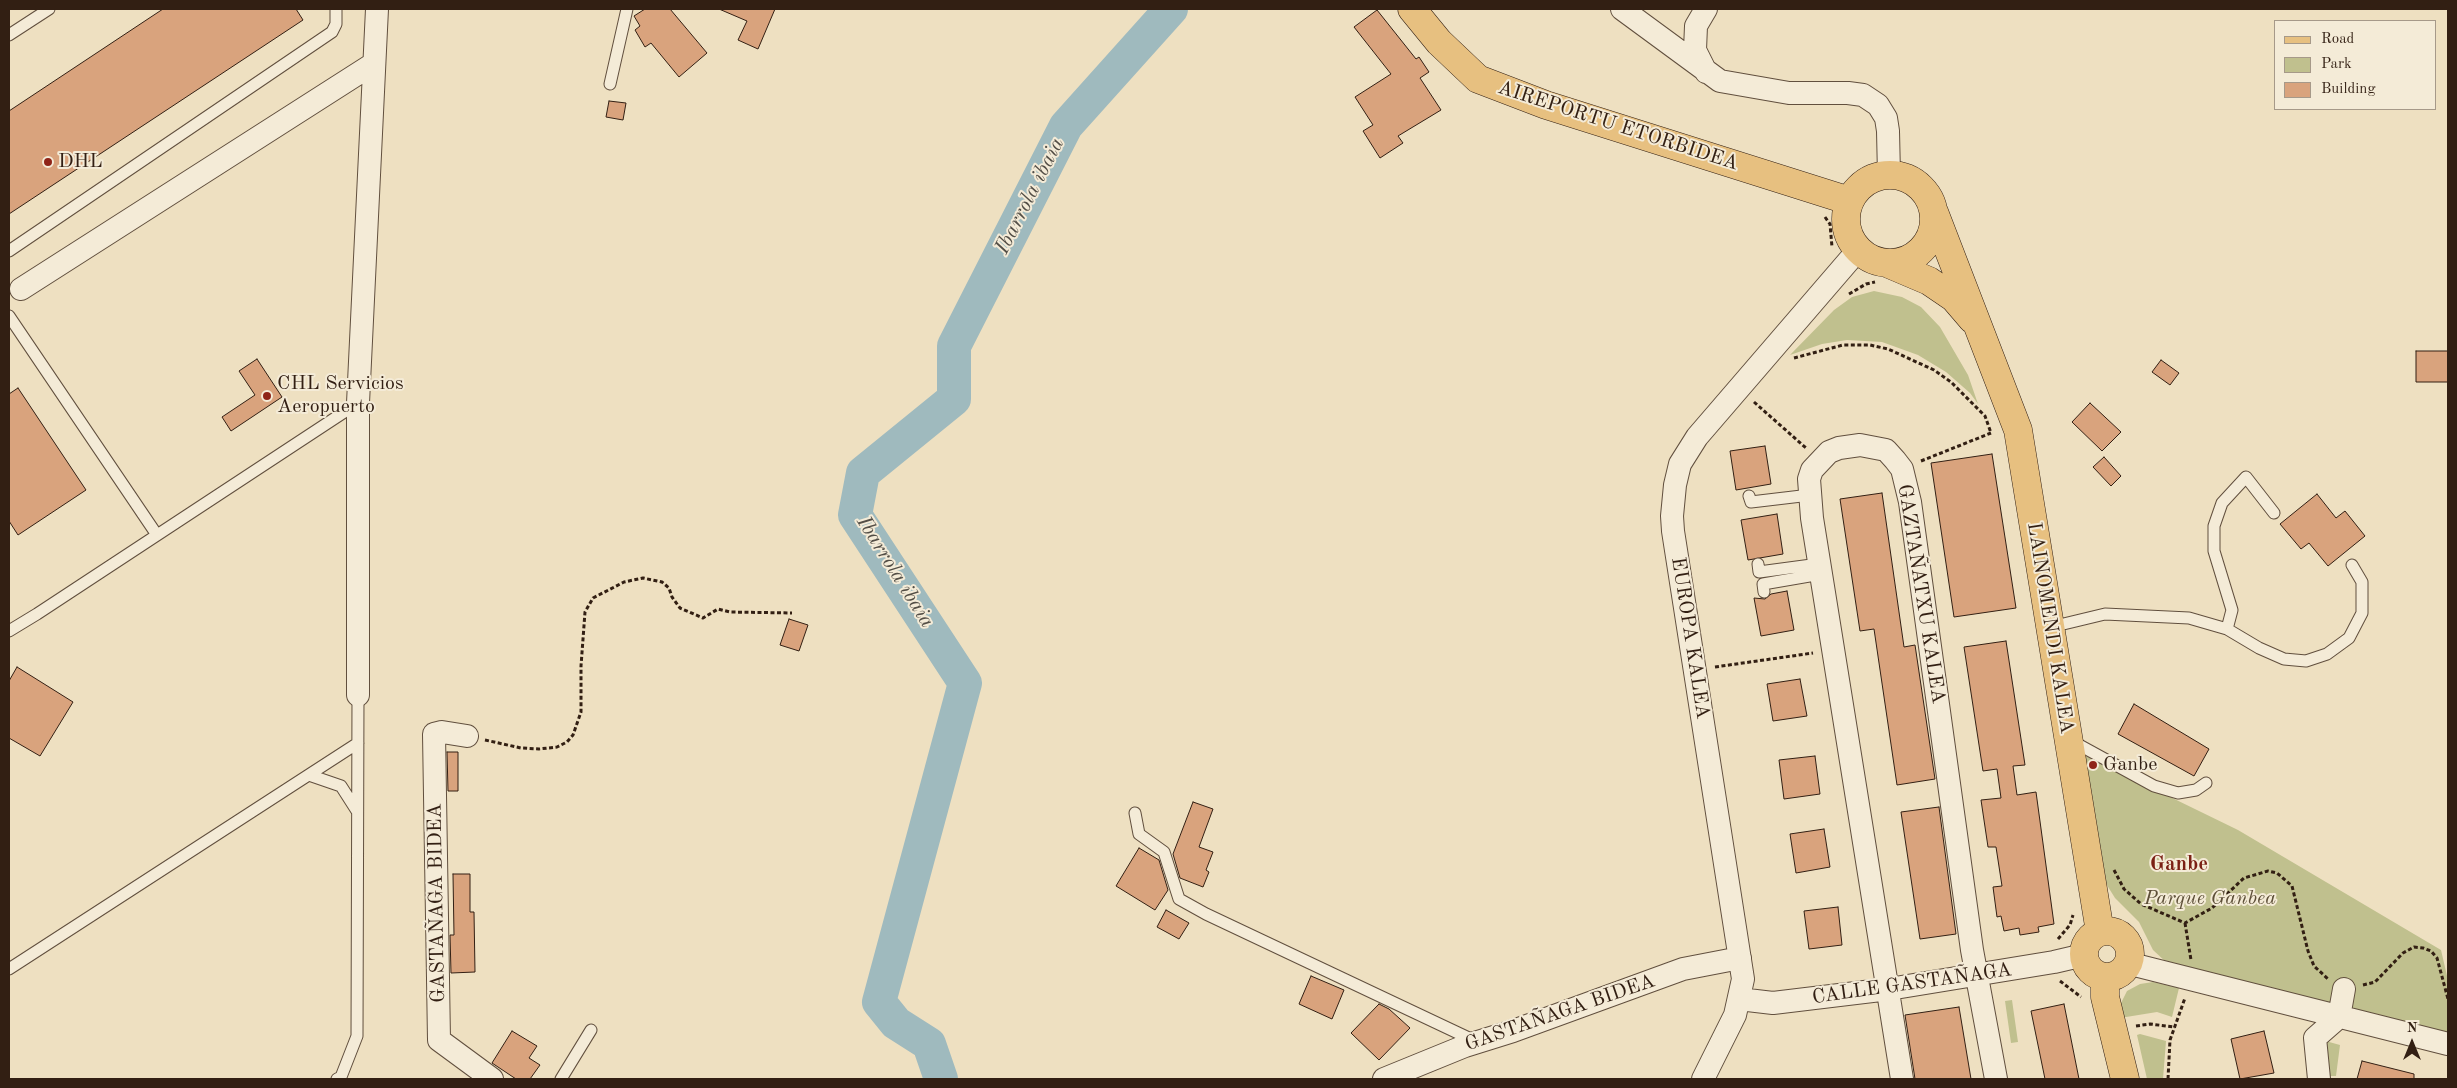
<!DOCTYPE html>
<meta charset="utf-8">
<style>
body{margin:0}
#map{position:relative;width:2457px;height:1088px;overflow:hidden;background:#eee0c1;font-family:"Old Standard TT",serif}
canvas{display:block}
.frame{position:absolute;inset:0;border:10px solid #321f13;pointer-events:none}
.legend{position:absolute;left:2274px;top:20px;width:162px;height:90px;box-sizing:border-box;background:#f4ebd7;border:1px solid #a69989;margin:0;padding:6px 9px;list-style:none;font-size:15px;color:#321f13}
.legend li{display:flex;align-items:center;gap:10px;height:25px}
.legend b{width:25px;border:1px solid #a69989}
.north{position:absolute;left:2387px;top:1018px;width:50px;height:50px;-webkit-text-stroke:4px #f4ebd7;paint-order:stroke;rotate:0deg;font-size:14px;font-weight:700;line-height:20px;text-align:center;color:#321f13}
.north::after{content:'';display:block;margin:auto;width:18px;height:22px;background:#321f13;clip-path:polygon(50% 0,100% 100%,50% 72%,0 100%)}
</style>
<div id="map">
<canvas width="2457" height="1088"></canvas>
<div class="frame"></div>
<ul class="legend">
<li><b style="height:6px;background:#e7c080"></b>Road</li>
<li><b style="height:14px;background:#c0c08e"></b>Park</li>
<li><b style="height:14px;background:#d9a37d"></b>Building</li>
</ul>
<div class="north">N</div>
</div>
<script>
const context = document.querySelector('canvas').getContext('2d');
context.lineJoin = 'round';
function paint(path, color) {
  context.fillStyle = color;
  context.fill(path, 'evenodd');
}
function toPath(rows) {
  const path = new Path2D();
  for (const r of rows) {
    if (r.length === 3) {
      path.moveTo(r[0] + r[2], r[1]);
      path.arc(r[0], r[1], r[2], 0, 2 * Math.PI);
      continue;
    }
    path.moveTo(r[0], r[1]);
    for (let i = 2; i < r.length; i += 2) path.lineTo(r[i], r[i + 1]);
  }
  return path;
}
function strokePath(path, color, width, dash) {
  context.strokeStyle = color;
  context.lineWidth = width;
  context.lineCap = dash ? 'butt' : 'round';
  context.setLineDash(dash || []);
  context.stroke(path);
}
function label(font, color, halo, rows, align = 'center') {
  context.font = font + ' "Old Standard TT",serif';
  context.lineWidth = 4;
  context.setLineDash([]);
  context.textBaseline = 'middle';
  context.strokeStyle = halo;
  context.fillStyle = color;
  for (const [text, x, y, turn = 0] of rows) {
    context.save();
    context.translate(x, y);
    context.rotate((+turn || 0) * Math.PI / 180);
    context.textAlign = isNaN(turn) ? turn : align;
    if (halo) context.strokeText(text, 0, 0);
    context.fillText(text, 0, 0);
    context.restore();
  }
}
paint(toPath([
 [1874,291,1902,297,1921,307,1940,327,1968,375,1978,404,1970,393,1946,372,1918,355,1882,342,1847,340,1822,344,1790,355,1834,310,1852,297],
 [2080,753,2238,830,2441,950,2448,980,2448,1035,2167,963,2153,950,2139,922,2115,898,2105,882],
 [2153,982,2179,988,2172,1017,2157,1012,2120,1018,2120,1005,2127,991,2140,984],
 [2012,1000,2018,1042,2011,1043,2005,1001],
 [2140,1034,2166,1041,2163,1079,2147,1079,2137,1035],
 [2322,1040,2340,1045,2336,1076,2327,1076]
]), '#c0c08e');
strokePath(toPath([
 [941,1079,929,1044,896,1023,879,1002,965,683,855,515,863,473,954,399,954,346,1066,126,1171,9]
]), '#9fbabe', 34);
const building = toPath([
 [163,9,296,9,303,20,9,214,9,111,163,9],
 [645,9,670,9,707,53,679,77,651,43,645,47,635,30,640,26,634,16,645,9],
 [719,9,775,9,758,49,738,40,747,21,719,9],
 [1377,10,1416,59,1419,57,1429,72,1420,78,1441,110,1398,136,1403,143,1380,158,1363,131,1373,125,1355,97,1391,74,1354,27,1377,10],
 [609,101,626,103,623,120,606,117,609,101],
 [2416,351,2448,351,2448,382,2416,382,2416,351],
 [257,359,282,397,231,431,222,417,255,395,239,371,257,359],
 [2161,360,2179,373,2170,385,2152,372,2161,360],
 [18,388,86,490,18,535,9,521,9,394,18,388],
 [2090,403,2121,432,2102,451,2072,422,2090,403],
 [1765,446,1771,484,1736,490,1730,451,1765,446],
 [1992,454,2016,608,1954,617,1931,463,1992,454],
 [2104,457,2121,476,2111,486,2093,467,2104,457],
 [1882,493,1904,647,1915,645,1935,779,1897,785,1874,629,1860,631,1840,499,1882,493],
 [2317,494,2336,518,2345,511,2365,536,2328,566,2309,543,2301,549,2280,524,2317,494],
 [1777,514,1783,554,1748,560,1741,520,1777,514],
 [1787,591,1794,630,1761,636,1754,598,1765,599,1771,594,1787,591],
 [789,619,808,625,799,651,780,645,789,619],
 [2006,641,2025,765,2013,766,2017,795,2036,792,2054,924,2038,927,2039,932,2020,935,2019,928,2004,931,2001,916,1997,917,1993,887,2002,886,1996,847,1988,847,1981,800,2001,798,1997,769,1983,771,1964,647,2006,641],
 [17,667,73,702,40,756,9,738,9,681,17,667],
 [1800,679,1807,716,1773,721,1767,684,1800,679],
 [2134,704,2209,749,2194,776,2118,734,2134,704],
 [447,752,458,752,458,791,448,791,447,752],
 [1815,756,1820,794,1784,799,1779,760,1815,756],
 [1193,802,1213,809,1199,847,1213,852,1206,870,1209,872,1203,887,1180,878,1173,854,1193,802],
 [1939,807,1956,934,1920,939,1901,812,1939,807],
 [1824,829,1830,867,1796,873,1790,834,1824,829],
 [1139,848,1159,860,1168,890,1155,910,1116,886,1139,848],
 [453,874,470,874,470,912,474,912,475,972,451,973,450,935,454,935,453,874],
 [1838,907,1842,945,1809,949,1804,911,1838,907],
 [1166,910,1189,923,1179,939,1157,927,1166,910],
 [1311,976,1344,990,1332,1019,1299,1004,1311,976],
 [1379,1004,1389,1009,1410,1028,1379,1060,1351,1033,1379,1004],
 [2064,1004,2079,1079,2045,1079,2031,1011,2064,1004],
 [1959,1007,1971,1079,1915,1079,1905,1015,1959,1007],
 [512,1031,537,1046,529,1058,540,1065,530,1079,516,1079,492,1063,512,1031],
 [2264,1031,2274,1073,2240,1079,2231,1039,2264,1031],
 [2362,1061,2414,1074,2414,1079,2357,1079,2362,1061]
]);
paint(building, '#d9a37d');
strokePath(building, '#321f13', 1);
const lane = toPath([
 [9,35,49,9],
 [610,84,627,9],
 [9,251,332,32,336,24,336,9],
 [9,316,157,535],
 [1749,496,1751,502,1810,495],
 [1758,564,1759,572,1819,564],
 [1764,592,1763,584,1821,574],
 [2051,627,2105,614,2189,618,2227,629,2259,648,2284,659,2306,661,2327,654,2349,638,2362,613,2362,582,2352,565],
 [2227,629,2232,610,2214,551,2214,526,2222,503,2246,477,2274,513],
 [9,631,37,614,358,403],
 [2070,740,2154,786,2178,793,2196,790,2206,783],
 [309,775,341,786,357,811],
 [1135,813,1139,834,1164,852,1179,899,1206,914,1475,1041],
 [9,969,358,743],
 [337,1079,341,1077,357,1036,358,695],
 [561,1079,591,1030]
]);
const street = toPath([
 [1622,9,1720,81,1789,93,1848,93,1863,95,1878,105,1886,118,1888,131,1889,175],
 [1706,9,1696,26,1695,50,1706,72],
 [21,289,373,64],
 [358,695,358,403,377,9],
 [467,736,442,732,434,734,439,1040,492,1079],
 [2127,963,2448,1044],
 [1739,999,1773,1003,1889,989,2054,962,2084,955],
 [1384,1079,1465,1046,1513,1031,1683,969,1740,958],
 [1703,1079,1735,1015,1743,979,1673,531,1672,516,1675,485,1680,464,1697,437,1858,250],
 [1902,1079,1812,518,1809,479,1812,470,1829,452,1839,448,1860,445,1886,450,1895,460,1902,469,1910,502,1972,950,1996,1079],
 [2319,1079,2315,1038,2339,1017,2344,989]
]);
const primary = toPath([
 [1412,9,1439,42,1478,79,1546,105,1850,201],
 [1890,219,44],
 [1934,212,2018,430,2100,932],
 [1889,264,1929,281,1954,298,1972,319],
 [2107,954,23],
 [2105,977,2105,997,2125,1079]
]);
strokePath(lane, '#614f3e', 13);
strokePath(street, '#614f3e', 24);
strokePath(primary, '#321f13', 29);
strokePath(toPath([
 [1825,217,1830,224,1832,247],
 [1849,294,1866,284,1875,282],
 [1794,358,1843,345,1870,345,1888,349,1934,370,1951,382,1985,416,1991,433],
 [1754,402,1806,448],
 [1921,461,1991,433],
 [1715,667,1813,653],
 [485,740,521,748,539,749,557,747,567,742,573,735,581,712,581,666,585,612,593,598,624,582,643,578,662,582,669,588,672,597,680,608,703,618,718,609,730,612,792,613],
 [2114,870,2124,889,2141,904,2185,923,2212,908,2244,878,2268,871,2277,873,2292,886,2308,951,2314,966,2328,979],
 [2185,923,2191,960],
 [2058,939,2070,925,2073,915],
 [2060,981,2081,997],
 [2363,985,2375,982,2403,953,2414,947,2423,948,2431,951,2437,958,2448,999],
 [2136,1026,2150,1024,2175,1027],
 [2168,1079,2170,1040,2185,998]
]), '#321f13', 3, [4, 2.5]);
strokePath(lane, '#f4ebd7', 11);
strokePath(street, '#f4ebd7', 22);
strokePath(primary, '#e7c080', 28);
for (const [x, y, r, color] of [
 [48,162,5,"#8f2418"],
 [267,396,5,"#8f2418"],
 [2093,765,5,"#8f2418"]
]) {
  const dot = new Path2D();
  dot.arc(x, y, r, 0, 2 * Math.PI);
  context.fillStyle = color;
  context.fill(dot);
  strokePath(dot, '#f4ebd7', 2);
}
label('20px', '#321f13', '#f4ebd7', [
 ["AIREPORTU ETORBIDEA",1618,126,18],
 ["GAZTAÑATXU KALEA",1921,594,81],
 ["LAINOMENDI KALEA",2050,628,81],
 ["EUROPA KALEA",1690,638,81],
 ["GASTAÑAGA BIDEA",437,903,-91],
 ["CALLE GASTAÑAGA",1912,984,-8],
 ["GASTAÑAGA BIDEA",1560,1013,-19]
]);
label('20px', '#321f13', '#f4ebd7', [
 ["DHL",58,162],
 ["CHL Servicios",277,384],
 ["Aeropuerto",277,407],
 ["Ganbe",2103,765]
], 'left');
label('italic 20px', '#5d4f38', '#f4ebd7', [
 ["Parque Ganbea",2210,899]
]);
label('italic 21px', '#534e46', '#f4ebd7', [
 ["Ibarrola ibaia",1030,196,-63],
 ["Ibarrola ibaia",895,572,58]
]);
label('bold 21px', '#7a1f14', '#f4ebd7', [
 ["Ganbe",2179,864]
]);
</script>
